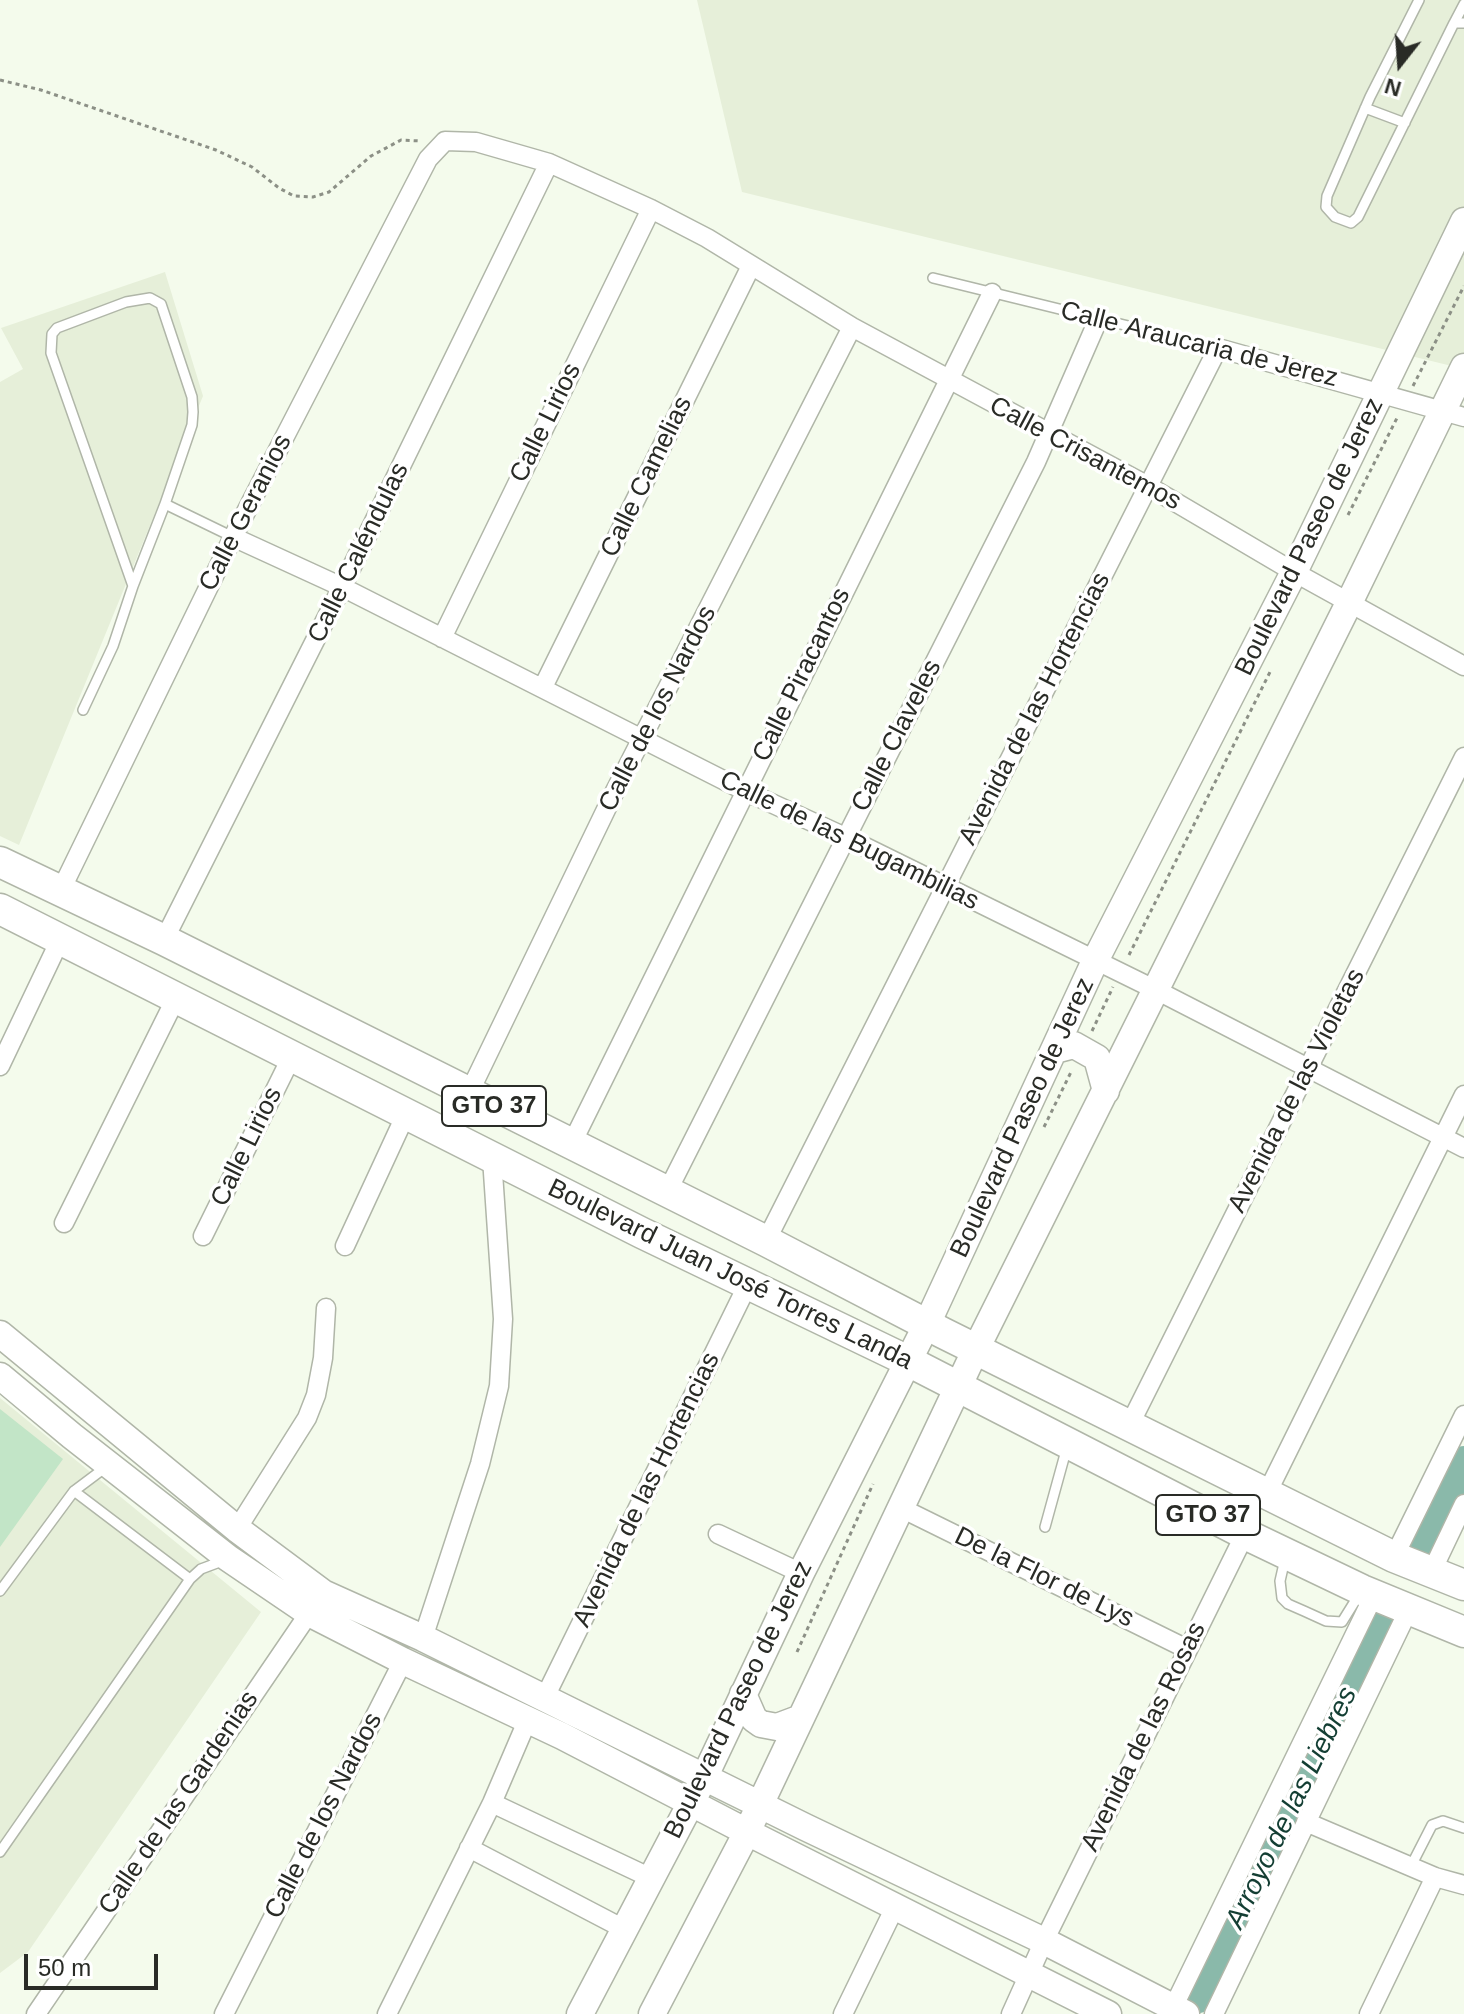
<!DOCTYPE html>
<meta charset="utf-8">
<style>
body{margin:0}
#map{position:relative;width:1464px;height:2014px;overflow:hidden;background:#f4fbec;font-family:Arial,sans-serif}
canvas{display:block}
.north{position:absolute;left:1360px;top:24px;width:80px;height:80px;-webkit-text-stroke:6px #fff;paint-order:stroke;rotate:197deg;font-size:22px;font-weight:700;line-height:32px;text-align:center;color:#292b26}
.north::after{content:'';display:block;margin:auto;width:28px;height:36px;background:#292b26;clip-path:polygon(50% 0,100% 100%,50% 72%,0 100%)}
.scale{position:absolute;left:24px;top:1954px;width:134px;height:36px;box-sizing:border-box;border:4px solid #292b26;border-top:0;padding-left:10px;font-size:24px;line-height:28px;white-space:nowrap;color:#292b26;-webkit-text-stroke:6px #fff;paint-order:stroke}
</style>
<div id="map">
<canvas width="1464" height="2014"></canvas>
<div class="north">N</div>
<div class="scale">50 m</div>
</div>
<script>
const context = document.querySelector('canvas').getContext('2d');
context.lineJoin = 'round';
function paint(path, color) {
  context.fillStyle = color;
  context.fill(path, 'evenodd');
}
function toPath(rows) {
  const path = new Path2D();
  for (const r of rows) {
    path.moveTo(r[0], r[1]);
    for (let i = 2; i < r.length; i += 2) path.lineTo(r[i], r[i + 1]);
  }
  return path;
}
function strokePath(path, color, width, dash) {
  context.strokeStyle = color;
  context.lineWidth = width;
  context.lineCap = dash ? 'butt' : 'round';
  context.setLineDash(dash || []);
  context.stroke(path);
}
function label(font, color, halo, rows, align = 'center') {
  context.font = font + ' Arial,sans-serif';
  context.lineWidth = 7;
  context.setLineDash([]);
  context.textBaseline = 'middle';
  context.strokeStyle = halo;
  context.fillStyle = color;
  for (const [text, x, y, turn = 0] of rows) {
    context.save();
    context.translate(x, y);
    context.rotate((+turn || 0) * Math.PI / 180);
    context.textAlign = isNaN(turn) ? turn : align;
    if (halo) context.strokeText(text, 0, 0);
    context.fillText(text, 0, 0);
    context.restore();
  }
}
paint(toPath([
 [697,0,1464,0,1464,369,742,192],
 [165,272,203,396,19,845,0,836,0,382,23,369,1,328],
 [0,1398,261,1612,28,1952,0,1973]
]), '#e6efd9');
strokePath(toPath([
 [1421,1548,1464,1462],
 [1198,1997,1386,1620]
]), '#8ab9aa', 32);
paint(toPath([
 [0,1409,63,1459,0,1547]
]), '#c2e5c7');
const lane = toPath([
 [1419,0,1370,97,1327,196,1326,207,1335,217,1351,223,1358,217,1454,23,1464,23],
 [1454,23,1464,4],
 [1365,108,1405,123],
 [933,278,1218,348],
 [133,586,165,504],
 [83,710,113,646,133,586,51,353,52,334,57,328,126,302,150,298,161,304,192,397,193,412,192,425,165,504,233,537],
 [74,1491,190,1579],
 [1045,1527,1067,1447],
 [1285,1559,1280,1581,1282,1598,1288,1604,1304,1611,1326,1621,1342,1622,1360,1593],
 [0,1591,74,1491,106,1467],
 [0,1852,190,1579,201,1569,225,1560],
 [1411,1866,1432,1825,1443,1821,1464,1828]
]);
const street = toPath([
 [233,537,342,587,745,791,845,837,1156,990,1464,1148],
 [442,638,651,209],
 [543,687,751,266],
 [60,892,233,537,428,159,445,141,476,142,549,163,651,209,707,238,852,327,1148,486,1294,572,1464,666],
 [164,940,342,587,549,163],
 [0,1066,60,940],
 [469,1093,615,791,852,327],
 [571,1145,992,293],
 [667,1192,1036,462,1098,320],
 [64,1223,175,1000],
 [203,1236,291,1058],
 [766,1241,1218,348,1464,417],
 [345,1246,406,1114],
 [1129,1426,1464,757],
 [1267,1493,1464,1095],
 [901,1508,1187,1649],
 [237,1529,307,1418,316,1395,323,1358,326,1308],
 [718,1534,801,1573],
 [1394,1557,1464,1415],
 [1431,1573,1464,1504],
 [423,1638,480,1464,499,1386,503,1319,492,1158],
 [545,1697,749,1282],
 [492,1803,651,1878],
 [1306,1822,1435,1877,1464,1885],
 [469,1848,624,1929],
 [36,2014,316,1603],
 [224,2014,403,1661],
 [387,2014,492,1803,528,1719],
 [843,2014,896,1905],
 [1011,2014,1044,1941,1245,1534],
 [1170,2014,1374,1595],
 [1214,2014,1409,1609],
 [1369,2014,1435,1877]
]);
const secondary = toPath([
 [1055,1050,1074,1045,1097,1058,1106,1091],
 [0,1334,237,1529,323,1593,423,1638,805,1827,1044,1941,1186,2014],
 [0,1376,72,1436,228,1558,309,1613,403,1661,562,1736,747,1832,1108,2014],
 [743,1694,754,1719,761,1724,777,1727,801,1718],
 [580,2014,704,1778,801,1573,927,1324,1095,961,1294,572,1464,221],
 [652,2014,747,1832,976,1349,1349,603,1464,367]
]);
const primary = toPath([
 [0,862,164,940,766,1241,943,1333,1394,1557,1464,1585],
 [0,909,642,1233,908,1361,1245,1534,1362,1590,1464,1632]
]);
strokePath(lane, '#b0b6a8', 12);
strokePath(street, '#b0b6a8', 21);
strokePath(secondary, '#b0b6a8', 29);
strokePath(primary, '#b0b6a8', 33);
strokePath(toPath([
 [0,80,41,90,216,150,252,167,279,188,294,196,313,197,329,192,371,156,401,140,421,141],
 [1413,386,1464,286],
 [1348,515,1397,418],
 [1129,955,1270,672],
 [1092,1031,1113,987],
 [1044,1127,1072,1070],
 [797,1652,873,1484]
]), '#8c9086', 3, [4, 4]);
strokePath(lane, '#fff', 9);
strokePath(street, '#fff', 18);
strokePath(secondary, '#fff', 26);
strokePath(primary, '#fff', 30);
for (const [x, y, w] of [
 [494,1106,104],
 [1208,1515,104]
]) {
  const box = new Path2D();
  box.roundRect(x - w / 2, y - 20, w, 40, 6);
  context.fillStyle = '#fff';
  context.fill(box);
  strokePath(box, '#292b26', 2);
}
label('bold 24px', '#292b26', null, [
 ["GTO 37",494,1106],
 ["GTO 37",1208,1515]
]);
label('26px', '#292b26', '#fff', [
 ["Calle Araucaria de Jerez",1199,345,14],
 ["Calle Lirios",546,423,-64],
 ["Calle Crisantemos",1085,454,28],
 ["Calle Camelias",647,477,-64],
 ["Calle Geranios",246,513,-63],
 ["Boulevard Paseo de Jerez",1310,537,-64],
 ["Calle Caléndulas",359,553,-64],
 ["Calle Piracantos",802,675,-64],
 ["Calle de los Nardos",658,709,-63],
 ["Avenida de las Hortencias",1035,709,-63],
 ["Calle Claveles",897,736,-63],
 ["Calle de las Bugambilias",849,841,26],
 ["Avenida de las Violetas",1297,1091,-63],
 ["Boulevard Paseo de Jerez",1023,1118,-65],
 ["Calle Lirios",247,1147,-64],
 ["Boulevard Juan José Torres Landa",730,1275,26],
 ["Avenida de las Hortencias",647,1490,-64],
 ["De la Flor de Lys",1044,1578,26],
 ["Boulevard Paseo de Jerez",739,1700,-64],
 ["Avenida de las Rosas",1144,1737,-64],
 ["Calle de las Gardenias",179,1803,-56],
 ["Calle de los Nardos",324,1816,-63]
]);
label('italic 28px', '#133e33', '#fff', [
 ["Arroyo de las Liebres",1292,1808,-64]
]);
</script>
